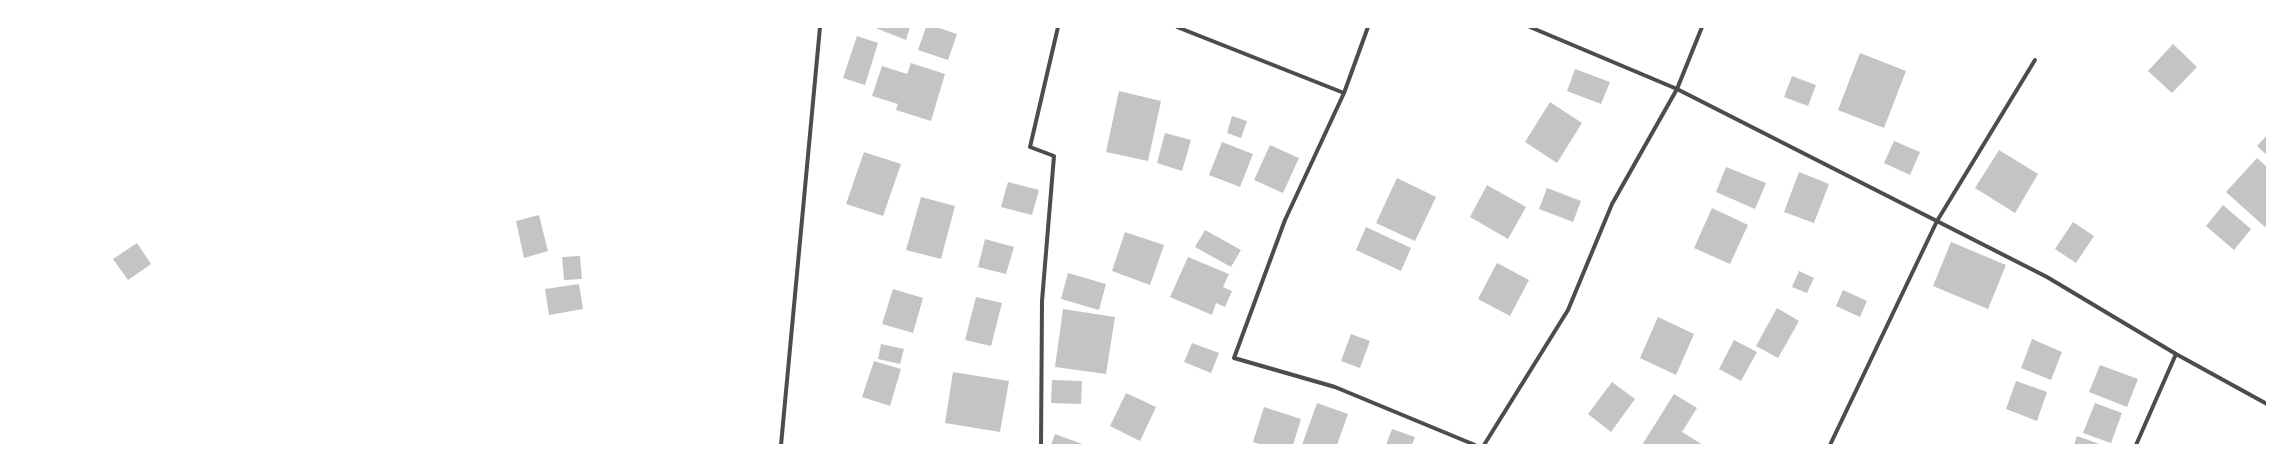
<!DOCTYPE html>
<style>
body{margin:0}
#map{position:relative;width:2294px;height:472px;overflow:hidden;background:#fff;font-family:"Sofia Sans Condensed",sans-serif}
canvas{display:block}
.frame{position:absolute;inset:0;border:28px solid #fff;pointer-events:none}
</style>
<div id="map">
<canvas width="2294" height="472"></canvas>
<div class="frame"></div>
</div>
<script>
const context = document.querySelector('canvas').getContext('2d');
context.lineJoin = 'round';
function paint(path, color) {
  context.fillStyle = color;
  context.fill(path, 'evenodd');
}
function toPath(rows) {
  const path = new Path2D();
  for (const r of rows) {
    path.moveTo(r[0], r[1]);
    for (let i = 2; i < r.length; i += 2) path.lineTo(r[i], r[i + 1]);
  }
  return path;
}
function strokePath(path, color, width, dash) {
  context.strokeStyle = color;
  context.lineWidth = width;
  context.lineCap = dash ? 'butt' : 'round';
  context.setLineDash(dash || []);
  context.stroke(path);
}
paint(toPath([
 [873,27,910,27,906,40],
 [926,27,936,27,957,34,948,60,918,50],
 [857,36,878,43,865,85,843,78],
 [2173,44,2197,67,2172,93,2148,71],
 [1860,53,1906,71,1884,128,1838,110],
 [911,63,945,74,931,121,896,110,898,104,872,96,882,66,907,74],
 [1575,69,1610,82,1601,104,1567,91],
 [1792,76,1816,85,1808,106,1784,97],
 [1119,91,1161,101,1148,161,1106,152],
 [1550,102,1582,123,1557,163,1525,142],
 [1232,116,1247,121,1241,138,1227,133],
 [1165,133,1191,140,1182,171,1157,163],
 [2267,135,2267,155,2257,146],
 [1894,141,1920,152,1910,175,1884,163],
 [1222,142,1253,154,1240,187,1209,175],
 [1270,145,1299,158,1283,193,1254,180],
 [1999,150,2038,174,2015,213,1975,188],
 [864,152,901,164,883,216,846,204],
 [2257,158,2267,167,2267,225,2265,227,2226,192],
 [1726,167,1766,183,1755,209,1716,192],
 [1799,172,1829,184,1814,223,1784,212],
 [1397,178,1436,197,1415,241,1376,223],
 [1008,182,1039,190,1032,215,1001,207],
 [1487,185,1526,207,1508,239,1470,217],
 [1547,188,1581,201,1573,222,1539,209],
 [921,197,955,206,941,259,906,250],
 [2223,205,2251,229,2234,250,2206,226],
 [1712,208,1748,225,1730,264,1694,248],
 [539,215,548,251,524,258,516,221],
 [2073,222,2094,236,2076,263,2055,249],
 [1366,227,1411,248,1401,271,1356,250],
 [1205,230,1241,250,1231,267,1195,247],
 [1125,232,1164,245,1150,285,1112,271],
 [985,239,1014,247,1006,274,978,267],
 [1951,242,2006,265,1988,309,1933,286],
 [137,243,151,264,128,280,113,259],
 [580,256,582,279,564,280,562,257],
 [1188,257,1229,274,1223,287,1232,291,1225,307,1216,303,1212,315,1170,297],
 [1497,263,1529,280,1510,316,1478,299],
 [1799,271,1814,278,1807,293,1792,287],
 [1068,273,1106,284,1099,310,1061,299],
 [579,284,583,309,549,315,545,289],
 [893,289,923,298,913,333,882,324],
 [1843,290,1867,301,1860,317,1836,306],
 [976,297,1002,303,991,346,965,340],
 [1777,308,1799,321,1778,358,1756,346],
 [1063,309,1115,317,1106,374,1055,367],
 [1658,317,1694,334,1676,375,1640,358],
 [1351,334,1370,341,1360,368,1341,361],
 [2032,339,2062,352,2051,380,2021,368],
 [1734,340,1757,352,1741,381,1719,369],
 [1192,343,1219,353,1211,373,1184,362],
 [881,344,904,349,900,364,878,359],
 [874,361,901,369,890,406,862,397],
 [2100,365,2138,379,2127,407,2089,392],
 [953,372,1009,381,1000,432,945,423],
 [1052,380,1082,381,1081,404,1051,403],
 [2016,381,2047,392,2037,421,2006,409],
 [1612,382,1635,399,1611,432,1588,414],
 [1126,393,1156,407,1140,441,1110,426],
 [1674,394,1697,408,1682,432,1703,445,1642,445],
 [1317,403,1348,414,1337,445,1302,445],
 [2095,403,2122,413,2111,443,2083,433],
 [1264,407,1301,419,1293,445,1263,445,1253,442],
 [1392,429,1415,437,1412,445,1386,445],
 [1055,434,1085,445,1051,445],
 [2077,436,2102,445,2074,445]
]), '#c4c4c4');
strokePath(toPath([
 [1177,27,1344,93],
 [1368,27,1344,93,1285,220,1234,358,1335,387,1475,445],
 [1530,27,1677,89,2047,277,2176,354,2267,404],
 [781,445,820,27],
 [1041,445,1042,301,1054,156,1030,147,1058,27],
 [1484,445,1568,310,1612,204,1677,89,1702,27],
 [1830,445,1937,221,2035,60],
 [2136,445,2176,354]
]), '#4c4c4c', 4);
</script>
